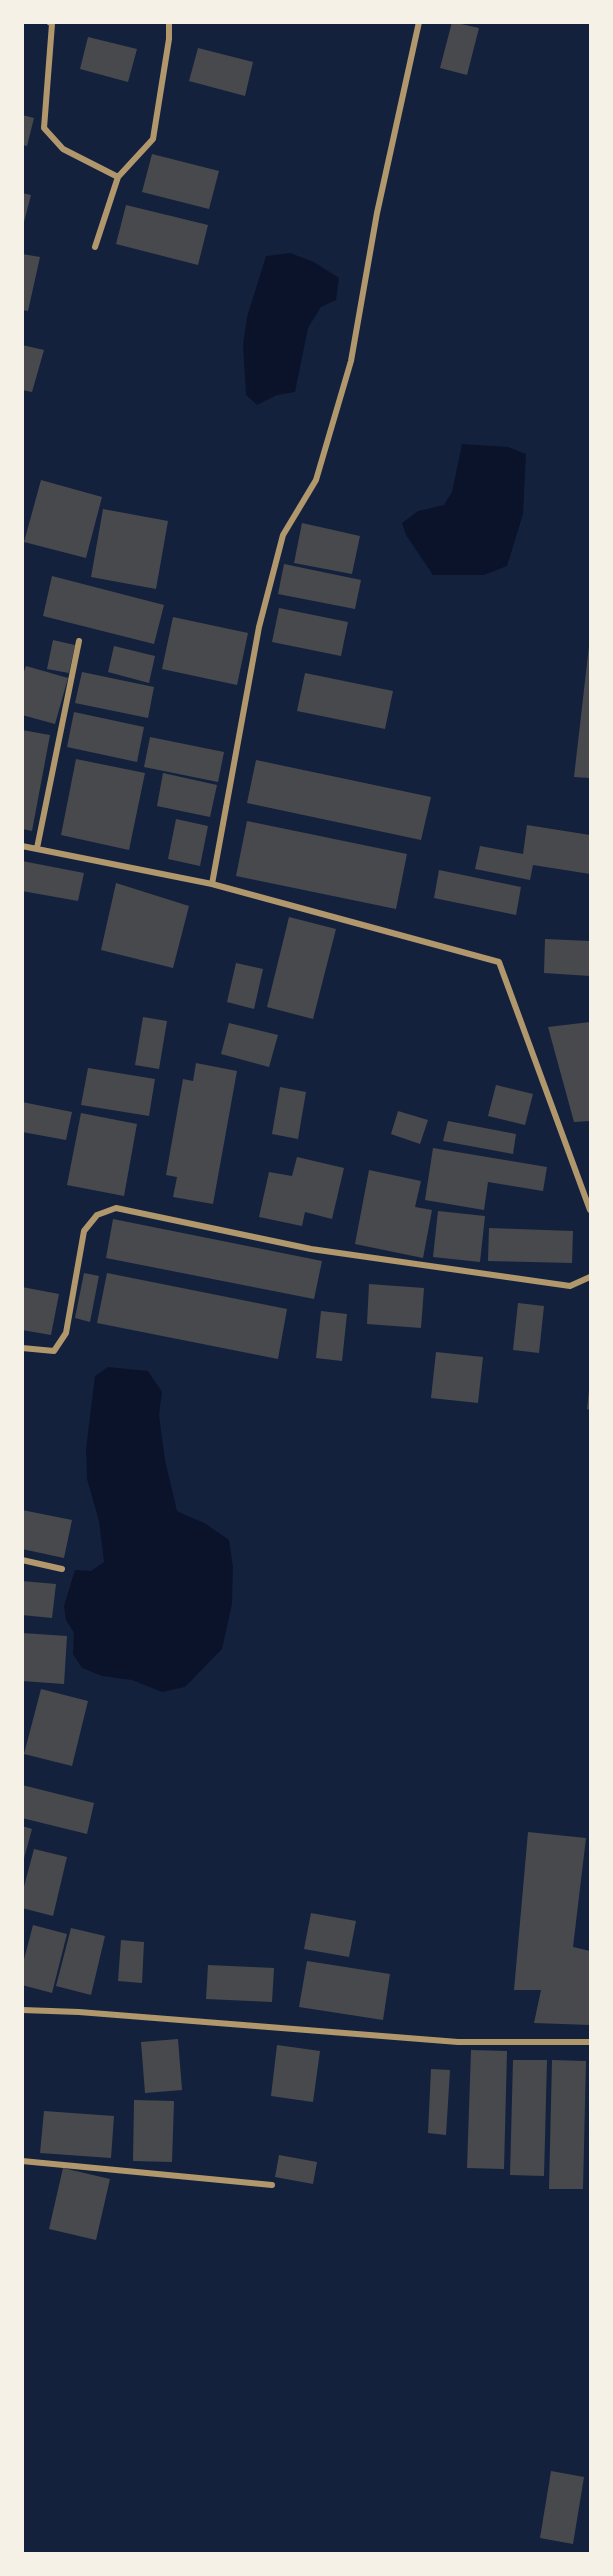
<!DOCTYPE html>
<style>
body{margin:0}
#map{position:relative;width:613px;height:2576px;overflow:hidden;background:#14213d;font-family:Rubik,sans-serif}
canvas{display:block}
.frame{position:absolute;inset:0;border:24px solid #f6f1e7;pointer-events:none}
</style>
<div id="map">
<canvas width="613" height="2576"></canvas>
<div class="frame"></div>
</div>
<script>
const context = document.querySelector('canvas').getContext('2d');
context.lineJoin = 'round';
function paint(path, color) {
  context.fillStyle = color;
  context.fill(path, 'evenodd');
}
function toPath(rows) {
  const path = new Path2D();
  for (const r of rows) {
    path.moveTo(r[0], r[1]);
    for (let i = 2; i < r.length; i += 2) path.lineTo(r[i], r[i + 1]);
  }
  return path;
}
function strokePath(path, color, width, dash) {
  context.strokeStyle = color;
  context.lineWidth = width;
  context.lineCap = dash ? 'butt' : 'round';
  context.setLineDash(dash || []);
  context.stroke(path);
}
paint(toPath([
 [290,253,314,262,339,278,336,300,321,307,308,328,295,392,277,395,257,405,246,395,243,345,247,317,266,256],
 [462,444,508,447,526,454,523,514,507,566,484,575,433,575,406,535,402,523,418,511,444,505,452,492],
 [108,1367,148,1371,162,1392,159,1415,165,1460,177,1511,206,1524,229,1540,233,1567,232,1604,222,1649,185,1687,162,1692,132,1680,102,1676,82,1668,73,1654,74,1633,66,1620,64,1606,75,1570,91,1571,104,1562,99,1521,87,1479,86,1449,95,1376]
]), '#0b132b');
paint(toPath([
 [452,22,479,28,467,75,440,68],
 [88,37,137,49,128,82,80,69],
 [198,48,253,62,245,96,189,81],
 [22,115,34,118,27,146,22,145],
 [152,154,219,171,209,209,142,192],
 [22,193,31,195,23,226,22,226],
 [126,205,208,225,198,265,116,244],
 [22,254,40,257,28,311,22,310],
 [22,345,44,350,32,392,22,390],
 [41,480,102,497,86,558,24,542],
 [103,509,168,521,156,589,91,577],
 [302,523,360,536,352,574,294,563],
 [284,564,361,580,355,609,278,594],
 [52,576,164,605,154,644,43,616],
 [279,608,348,622,341,656,272,642],
 [173,617,248,633,237,685,162,669],
 [53,640,75,645,69,673,47,669],
 [114,646,155,656,149,683,108,672],
 [589,646,590,646,590,778,574,777],
 [26,666,68,678,55,724,22,715,22,677],
 [82,672,154,687,148,718,75,703],
 [305,673,393,691,385,729,297,711],
 [74,712,144,727,137,762,67,747],
 [22,730,50,735,32,831,22,829],
 [150,737,224,752,218,782,144,767],
 [76,759,145,773,129,850,61,835],
 [256,760,431,797,421,840,247,803],
 [163,773,217,785,210,817,157,806],
 [176,819,208,826,200,866,168,859],
 [247,821,407,854,396,909,236,876],
 [527,825,590,835,590,874,533,865,530,880,475,869,480,846,523,854],
 [22,861,84,873,78,901,22,891],
 [439,870,521,887,516,915,434,898],
 [116,883,189,906,173,968,101,950],
 [289,917,336,929,313,1019,267,1007],
 [545,939,590,941,590,976,544,973],
 [236,963,263,969,254,1009,227,1002],
 [143,1017,167,1021,159,1069,135,1065],
 [590,1022,590,1121,574,1122,548,1027],
 [229,1023,278,1035,269,1067,221,1054],
 [196,1063,237,1071,213,1204,173,1197,177,1177,166,1175,183,1079,193,1081],
 [88,1068,155,1079,149,1116,81,1105],
 [496,1085,533,1094,525,1125,488,1116],
 [280,1087,306,1092,298,1139,272,1134],
 [22,1102,72,1112,66,1140,22,1132],
 [398,1111,428,1120,420,1144,391,1134],
 [81,1113,137,1124,124,1196,67,1185],
 [448,1121,516,1134,513,1154,443,1141],
 [433,1148,547,1167,543,1191,488,1182,484,1210,425,1200],
 [297,1157,344,1168,332,1219,305,1212,302,1226,259,1217,269,1172,292,1176],
 [369,1170,421,1181,415,1207,432,1210,423,1258,355,1244],
 [438,1211,485,1216,480,1262,433,1257],
 [113,1219,322,1261,314,1299,106,1258],
 [489,1228,573,1231,572,1263,488,1261],
 [84,1273,99,1276,90,1322,75,1318],
 [107,1273,287,1309,278,1359,97,1323],
 [369,1284,424,1288,421,1328,367,1324],
 [22,1287,59,1294,51,1335,22,1330],
 [518,1303,544,1306,539,1353,513,1350],
 [321,1311,347,1314,342,1361,316,1358],
 [436,1352,483,1357,478,1403,431,1398],
 [589,1391,590,1392,590,1410,587,1409],
 [22,1510,72,1520,64,1558,22,1549],
 [22,1581,56,1584,52,1618,22,1615],
 [22,1633,67,1636,64,1684,22,1681],
 [41,1689,88,1701,72,1766,24,1754],
 [22,1785,94,1803,87,1834,22,1818],
 [22,1826,32,1829,23,1862,22,1862],
 [528,1832,586,1838,573,1947,590,1951,590,2025,534,2023,541,1990,514,1990],
 [34,1849,67,1857,53,1916,22,1908,22,1894],
 [311,1913,356,1921,349,1957,304,1949],
 [33,1925,67,1934,52,1993,22,1985,22,1967],
 [71,1928,105,1936,91,1995,56,1986],
 [121,1940,144,1942,142,1983,118,1981],
 [307,1961,390,1974,383,2020,299,2007],
 [208,1965,274,1968,272,2002,206,1999],
 [178,2039,182,2090,145,2093,141,2042],
 [277,2045,320,2051,313,2102,271,2096],
 [471,2050,507,2051,504,2169,467,2168],
 [513,2060,547,2060,544,2176,510,2175],
 [552,2060,586,2061,583,2189,549,2189],
 [431,2069,450,2070,446,2135,428,2133],
 [134,2100,174,2101,172,2162,133,2161],
 [44,2111,114,2116,111,2158,40,2153],
 [279,2155,317,2162,313,2184,275,2177],
 [63,2168,110,2179,96,2240,49,2229],
 [551,2471,584,2477,573,2544,540,2538]
]), '#48494c');
strokePath(toPath([
 [49,22,52,24,44,128,63,149,118,177],
 [95,247,118,177,153,139,169,39,169,22],
 [22,846,212,884,499,962,590,1210],
 [37,848,79,641],
 [212,884,259,627,283,535,316,480,351,361,377,213,419,22],
 [22,1348,54,1351,66,1333,84,1231,97,1215,116,1208,311,1249,570,1286,590,1277],
 [22,1560,62,1569],
 [22,2010,79,2012,458,2042,590,2042],
 [22,2161,272,2185]
]), '#b1986c', 6);
</script>
